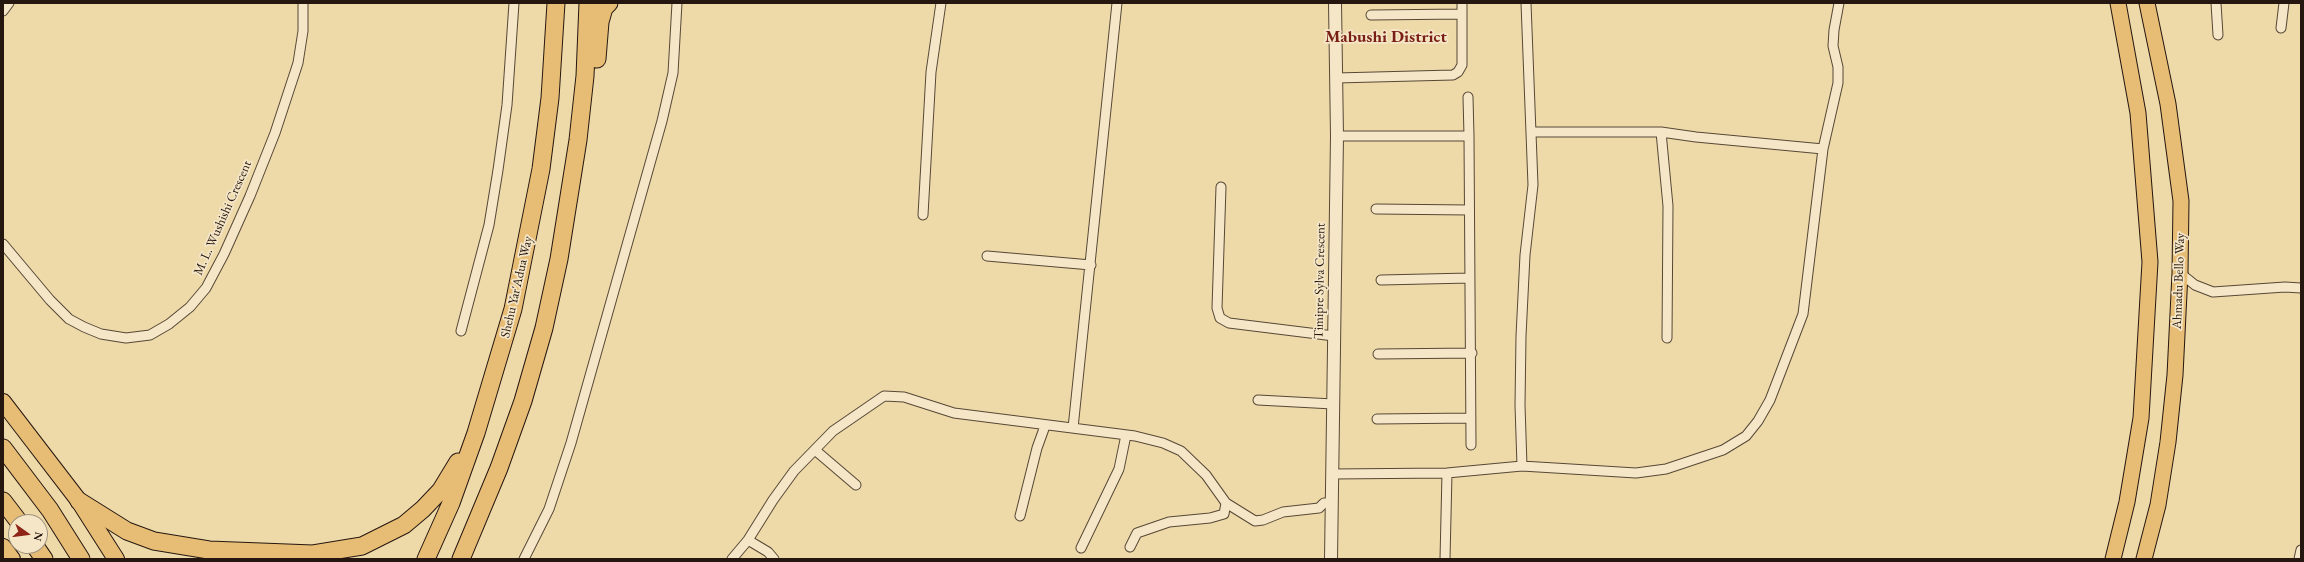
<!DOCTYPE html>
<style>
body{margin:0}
#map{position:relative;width:2304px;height:562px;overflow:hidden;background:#eed9a9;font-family:"EB Garamond",serif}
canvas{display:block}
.frame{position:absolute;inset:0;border:4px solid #251710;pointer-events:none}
.north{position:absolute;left:8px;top:514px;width:40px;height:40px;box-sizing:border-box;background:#f4e6c7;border:1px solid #a1937e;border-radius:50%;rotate:104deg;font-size:11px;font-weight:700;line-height:16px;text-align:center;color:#251710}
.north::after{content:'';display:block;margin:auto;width:14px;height:18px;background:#8f2418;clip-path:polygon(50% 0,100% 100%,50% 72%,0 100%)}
</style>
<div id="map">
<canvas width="2304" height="562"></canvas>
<div class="frame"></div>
<div class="north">N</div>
</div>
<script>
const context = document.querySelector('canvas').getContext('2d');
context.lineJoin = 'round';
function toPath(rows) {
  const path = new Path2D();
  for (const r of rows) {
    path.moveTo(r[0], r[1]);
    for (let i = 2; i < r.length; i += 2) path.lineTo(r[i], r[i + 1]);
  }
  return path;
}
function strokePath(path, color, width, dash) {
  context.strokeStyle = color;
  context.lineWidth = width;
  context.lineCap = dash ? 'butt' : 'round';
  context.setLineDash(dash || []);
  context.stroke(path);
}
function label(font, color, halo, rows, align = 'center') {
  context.font = font + ' "EB Garamond",serif';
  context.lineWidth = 3.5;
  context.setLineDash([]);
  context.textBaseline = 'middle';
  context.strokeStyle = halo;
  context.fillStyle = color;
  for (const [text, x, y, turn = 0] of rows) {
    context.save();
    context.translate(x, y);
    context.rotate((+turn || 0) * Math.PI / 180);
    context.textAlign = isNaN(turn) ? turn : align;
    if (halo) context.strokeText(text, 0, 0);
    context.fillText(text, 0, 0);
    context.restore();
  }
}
const minor = toPath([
 [2216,3,2218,35],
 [3,11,9,3],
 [1371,15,1462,14],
 [2281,28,2284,3],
 [1336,78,1453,75,1458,72,1462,65,1462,3],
 [1468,97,1469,136],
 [1531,132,1661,132,1696,137,1823,149],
 [1661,132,1668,206,1667,338],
 [1337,136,1469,136,1471,445],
 [1221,187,1217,308,1220,318,1229,323,1334,336],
 [1376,209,1469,210],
 [923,215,931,72,941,3],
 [3,244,50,300,69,319,84,327,101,334,126,338,150,335,169,324,190,307,206,288,224,254,250,196,275,133,298,63,303,31,303,3],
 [987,256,1091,265],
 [2180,273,2195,285,2213,292,2285,287,2301,288],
 [1381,280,1470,278],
 [461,331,489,225,498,170,507,105,514,3],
 [1378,354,1472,353],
 [1258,400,1333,404],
 [1377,419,1471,418],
 [1073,428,1117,3],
 [815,450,856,485],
 [1522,466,1520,405,1521,336,1525,255,1533,185,1526,3],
 [1332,474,1447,473,1522,466,1636,473,1666,469,1723,450,1746,436,1758,421,1770,400,1803,314,1823,149,1838,83,1838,67,1833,46,1834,30,1839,3],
 [1226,503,1255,521,1263,520,1283,512,1319,508,1324,503,1331,503],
 [1020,516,1037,448,1045,426],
 [1081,548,1119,469,1126,435],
 [524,559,549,509,571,443,662,121,673,73,677,3],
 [732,559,748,540],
 [774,559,768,552,748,540,773,500,794,471,833,431,884,396,904,397,954,413,1135,436,1163,443,1181,451,1206,475,1226,503,1224,514,1210,518,1169,522,1137,533,1130,547],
 [1445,559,1447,473],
 [2299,559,2301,550]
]);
const tertiary = toPath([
 [1331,559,1337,136,1335,3]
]);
const primary = toPath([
 [2113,559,2127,502,2141,418,2150,262,2138,113,2118,3],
 [2144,559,2158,505,2168,442,2175,375,2180,273,2181,201,2168,104,2147,3]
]);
const trunk = toPath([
 [3,402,79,501,116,559],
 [3,547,12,559]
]);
const motorway = toPath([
 [597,59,600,22,604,8,609,3],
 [3,448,50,510,81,559],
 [3,501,19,522],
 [79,501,127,531,154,541,209,550,313,554,362,546,404,525,423,509,441,490,458,462],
 [35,546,44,559],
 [426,559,451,503,476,433,513,309,541,169,550,98,556,3],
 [461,559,499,468,523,401,544,328,559,259,578,140,585,76,588,3]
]);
strokePath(minor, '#574836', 11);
strokePath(tertiary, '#574836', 14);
strokePath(primary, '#251710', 17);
strokePath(trunk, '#251710', 18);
strokePath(motorway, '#251710', 19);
strokePath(minor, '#f4e6c7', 9);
strokePath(tertiary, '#f4e6c7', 12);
strokePath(primary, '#e7bc74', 15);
strokePath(trunk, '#e7bc74', 16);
strokePath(motorway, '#e7bc74', 17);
label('13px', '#251710', '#f4e6c7', [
 ["M. L. Wushishi Crescent",223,218,-66],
 ["Timipre Sylva Crescent",1320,281,-89],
 ["Ahmadu Bello Way",2179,281,-88],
 ["Shehu Yar'Adua Way",517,287,-77]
]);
label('bold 17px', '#7a1f14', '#f4e6c7', [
 ["Mabushi District",1386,37]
]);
</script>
